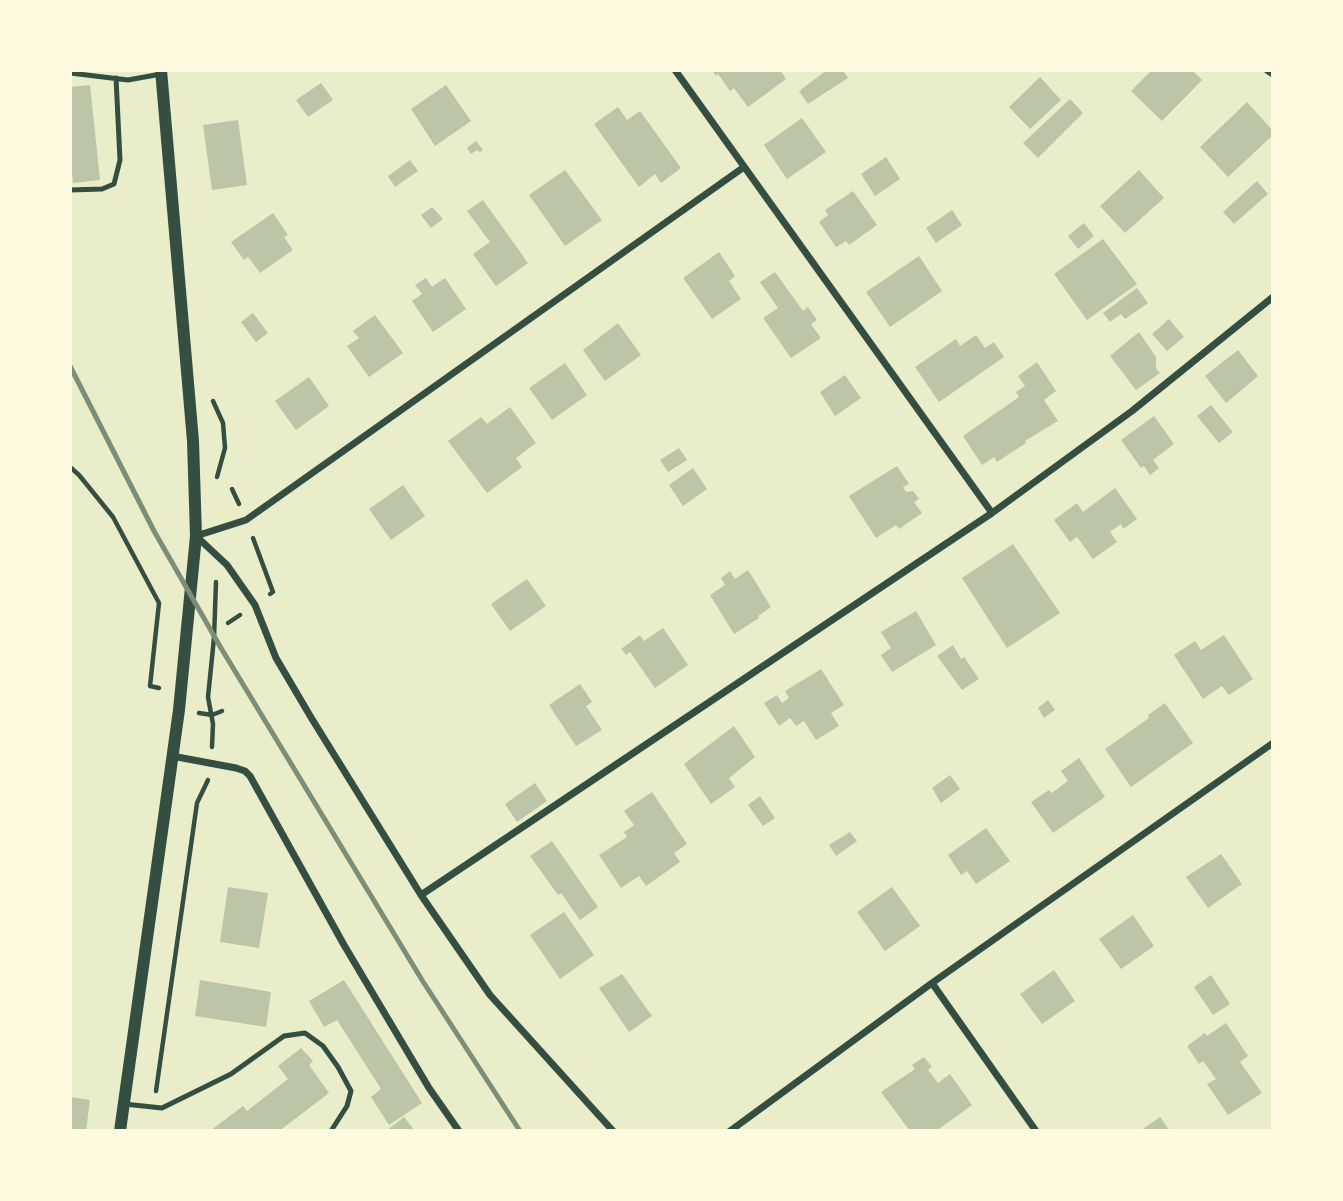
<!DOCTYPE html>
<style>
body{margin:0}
#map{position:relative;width:1343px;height:1201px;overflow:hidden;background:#e9edc9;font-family:"Source Serif 4",serif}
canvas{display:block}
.frame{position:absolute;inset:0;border:72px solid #fefae0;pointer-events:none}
</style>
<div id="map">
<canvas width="1343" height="1201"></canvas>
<div class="frame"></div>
</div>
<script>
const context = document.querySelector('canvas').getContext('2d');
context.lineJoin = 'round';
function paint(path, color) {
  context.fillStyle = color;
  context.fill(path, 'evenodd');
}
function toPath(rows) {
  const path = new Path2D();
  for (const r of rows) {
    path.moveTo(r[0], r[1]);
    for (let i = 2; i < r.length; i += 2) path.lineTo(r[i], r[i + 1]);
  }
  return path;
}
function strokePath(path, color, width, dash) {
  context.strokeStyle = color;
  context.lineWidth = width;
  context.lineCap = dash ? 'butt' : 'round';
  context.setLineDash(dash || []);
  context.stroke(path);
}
paint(toPath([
 [712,70,780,70,786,79,748,107,734,88,730,91,718,74,716,76],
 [827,70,843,70,848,78,808,104,799,91],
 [1152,70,1192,70,1202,80,1162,121,1131,91],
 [1040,77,1061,100,1030,129,1009,107],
 [321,83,333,100,308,117,296,100],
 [90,85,100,180,73,183,70,155,70,87],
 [446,85,471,121,435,146,411,109],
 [1070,99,1083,113,1038,158,1023,143],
 [1247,102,1273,131,1273,135,1228,177,1200,147],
 [618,107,627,120,640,111,681,168,661,183,655,174,639,187,594,124],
 [802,118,826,152,787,179,764,145],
 [238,120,247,185,212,190,203,125],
 [476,141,483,150,480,152,477,150,471,154,467,148],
 [886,157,900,179,875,196,861,174],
 [410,160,418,171,395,187,388,176],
 [565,170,602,220,565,246,529,195],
 [1139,170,1164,198,1125,233,1100,206],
 [1257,181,1268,194,1234,224,1223,212],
 [853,191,877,225,849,245,846,241,836,247,819,222,828,215,825,210],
 [483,200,528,263,496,286,473,254,490,242,467,211],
 [432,207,443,219,431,228,421,215],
 [952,210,962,225,936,243,926,228],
 [273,213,288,235,284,237,293,250,260,273,248,257,244,260,231,242],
 [1084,223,1094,236,1078,249,1068,236],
 [1103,239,1137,284,1087,320,1054,274],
 [719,252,735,276,729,281,741,299,712,319,683,278],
 [919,256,942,291,890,327,866,292],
 [775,272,803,311,808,307,817,320,811,324,821,338,791,358,763,318,778,308,760,282],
 [426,278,432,287,445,278,466,309,433,332,412,301,422,294,415,285],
 [1137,288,1148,303,1125,319,1121,314,1110,322,1103,313],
 [253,313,268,333,256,342,241,322],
 [375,315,403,353,369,377,347,346,359,338,353,331],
 [1169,319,1184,337,1167,351,1152,334],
 [618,323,641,355,605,381,583,350],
 [1139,332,1156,357,1156,368,1160,373,1136,390,1110,356],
 [976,335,985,348,994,342,1004,357,939,402,915,367,956,339,960,346],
 [1238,350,1258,376,1226,403,1205,376],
 [1037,362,1056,391,1044,400,1058,421,1025,441,1026,443,997,462,994,457,982,465,963,436,1019,397,1016,392,1025,386,1018,376],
 [565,363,587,395,552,420,529,388],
 [845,375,861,398,835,416,820,392],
 [309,377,329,406,296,430,275,401],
 [1211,405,1233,432,1219,443,1197,416],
 [510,407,536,443,516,458,522,467,487,493,448,441,481,417,487,424],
 [1154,416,1174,444,1153,460,1159,468,1150,475,1144,466,1141,468,1121,440],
 [679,448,687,460,668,472,660,460],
 [897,466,909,484,903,487,906,492,913,491,919,499,914,502,922,513,899,529,896,525,876,538,849,496],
 [693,468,707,489,683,506,669,485],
 [403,485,425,516,391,540,369,509],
 [1115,488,1137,519,1123,529,1121,524,1110,532,1117,542,1093,559,1077,537,1070,542,1054,520,1077,503,1083,512],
 [1013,544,1060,613,1007,648,962,578],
 [748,570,771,607,758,616,759,618,734,634,710,595,725,585,721,578,730,571,735,579],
 [527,579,546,606,510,631,491,604],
 [916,611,936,645,892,672,881,655,891,648,881,632],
 [663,628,688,665,655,688,630,652,626,655,621,649,640,635,644,641],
 [1224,635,1253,679,1229,695,1222,686,1203,699,1174,655,1195,641,1201,650],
 [953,645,961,659,964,657,979,679,962,690,937,656],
 [821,669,844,705,831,713,839,726,816,740,804,721,796,726,790,718,779,726,764,703,777,695,782,703,789,698,785,691],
 [580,684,592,702,586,706,602,730,576,746,549,705],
 [1048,700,1055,710,1044,718,1038,708],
 [1165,703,1193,743,1131,787,1105,749,1149,718,1148,715],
 [734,726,755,757,729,778,735,787,711,804,684,764],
 [1079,758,1105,797,1053,833,1031,802,1049,790,1052,793,1068,781,1061,771],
 [950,775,960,789,941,803,932,788],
 [535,783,547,801,517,822,505,804],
 [652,792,687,844,674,853,680,862,646,886,639,876,621,888,599,855,627,837,624,832,634,825,624,811],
 [760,796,775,818,763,826,748,805],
 [986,828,1010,861,976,884,967,871,961,875,948,855],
 [850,832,857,841,836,856,829,845],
 [552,841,598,907,580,920,561,893,558,895,530,856],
 [1221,854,1242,884,1208,908,1186,877],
 [228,887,268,893,259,948,220,942],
 [892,887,920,926,885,951,857,912],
 [564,912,594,955,560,979,530,935],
 [1133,915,1154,946,1121,969,1099,939],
 [1054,970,1075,1001,1042,1024,1020,994],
 [622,974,652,1016,629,1032,599,988],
 [1211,975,1230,1004,1213,1015,1194,987],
 [200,980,271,992,266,1027,195,1016],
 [344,980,422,1103,389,1125,371,1097,381,1089,337,1020,324,1027,309,1001],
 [1226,1023,1248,1056,1240,1062,1262,1093,1228,1115,1207,1084,1216,1079,1203,1061,1199,1064,1187,1046,1205,1033,1207,1036],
 [301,1048,313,1061,309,1065,329,1093,279,1131,210,1131,243,1106,247,1111,288,1079,278,1066],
 [924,1057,932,1067,928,1070,938,1083,950,1074,972,1105,936,1131,910,1131,881,1092,915,1069,912,1065],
 [70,1097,90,1100,86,1131,70,1131],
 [404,1117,415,1131,386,1131],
 [1160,1117,1170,1131,1140,1131]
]), '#bcc5a7');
strokePath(toPath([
 [213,401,223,423,225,448,217,477],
 [70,467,79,475,113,517,159,603],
 [232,489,239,504],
 [253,538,273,592,270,594],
 [159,603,150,686,159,688],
 [228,623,240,615],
 [199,713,212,715,222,711],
 [212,747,213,724,208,697,214,638,216,582],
 [156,1091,197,803,208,780]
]), '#344e41', 4.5);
strokePath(toPath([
 [70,73,128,80,161,74],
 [70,190,102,189,114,184,120,160,116,78],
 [124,1104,162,1108,231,1074,284,1036,305,1033,323,1046,338,1067,351,1091,347,1106,331,1131]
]), '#344e41', 5);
strokePath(toPath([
 [675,70,992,513],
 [1267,70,1273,74],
 [172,756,236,768,245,771,250,776,344,945,429,1088,459,1131],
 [421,895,992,513,1132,411,1273,297],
 [932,983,1036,1131],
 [613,1131,490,995,421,895,312,719,276,658,255,605,227,565,196,536,246,520,744,167],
 [730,1131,932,983,1273,743]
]), '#344e41', 7);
strokePath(toPath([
 [120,1131,179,710,196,536,193,441,161,70]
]), '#344e41', 12);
strokePath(toPath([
 [70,366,154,531,221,648,422,980,520,1131]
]), '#7c8e77', 5);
</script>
